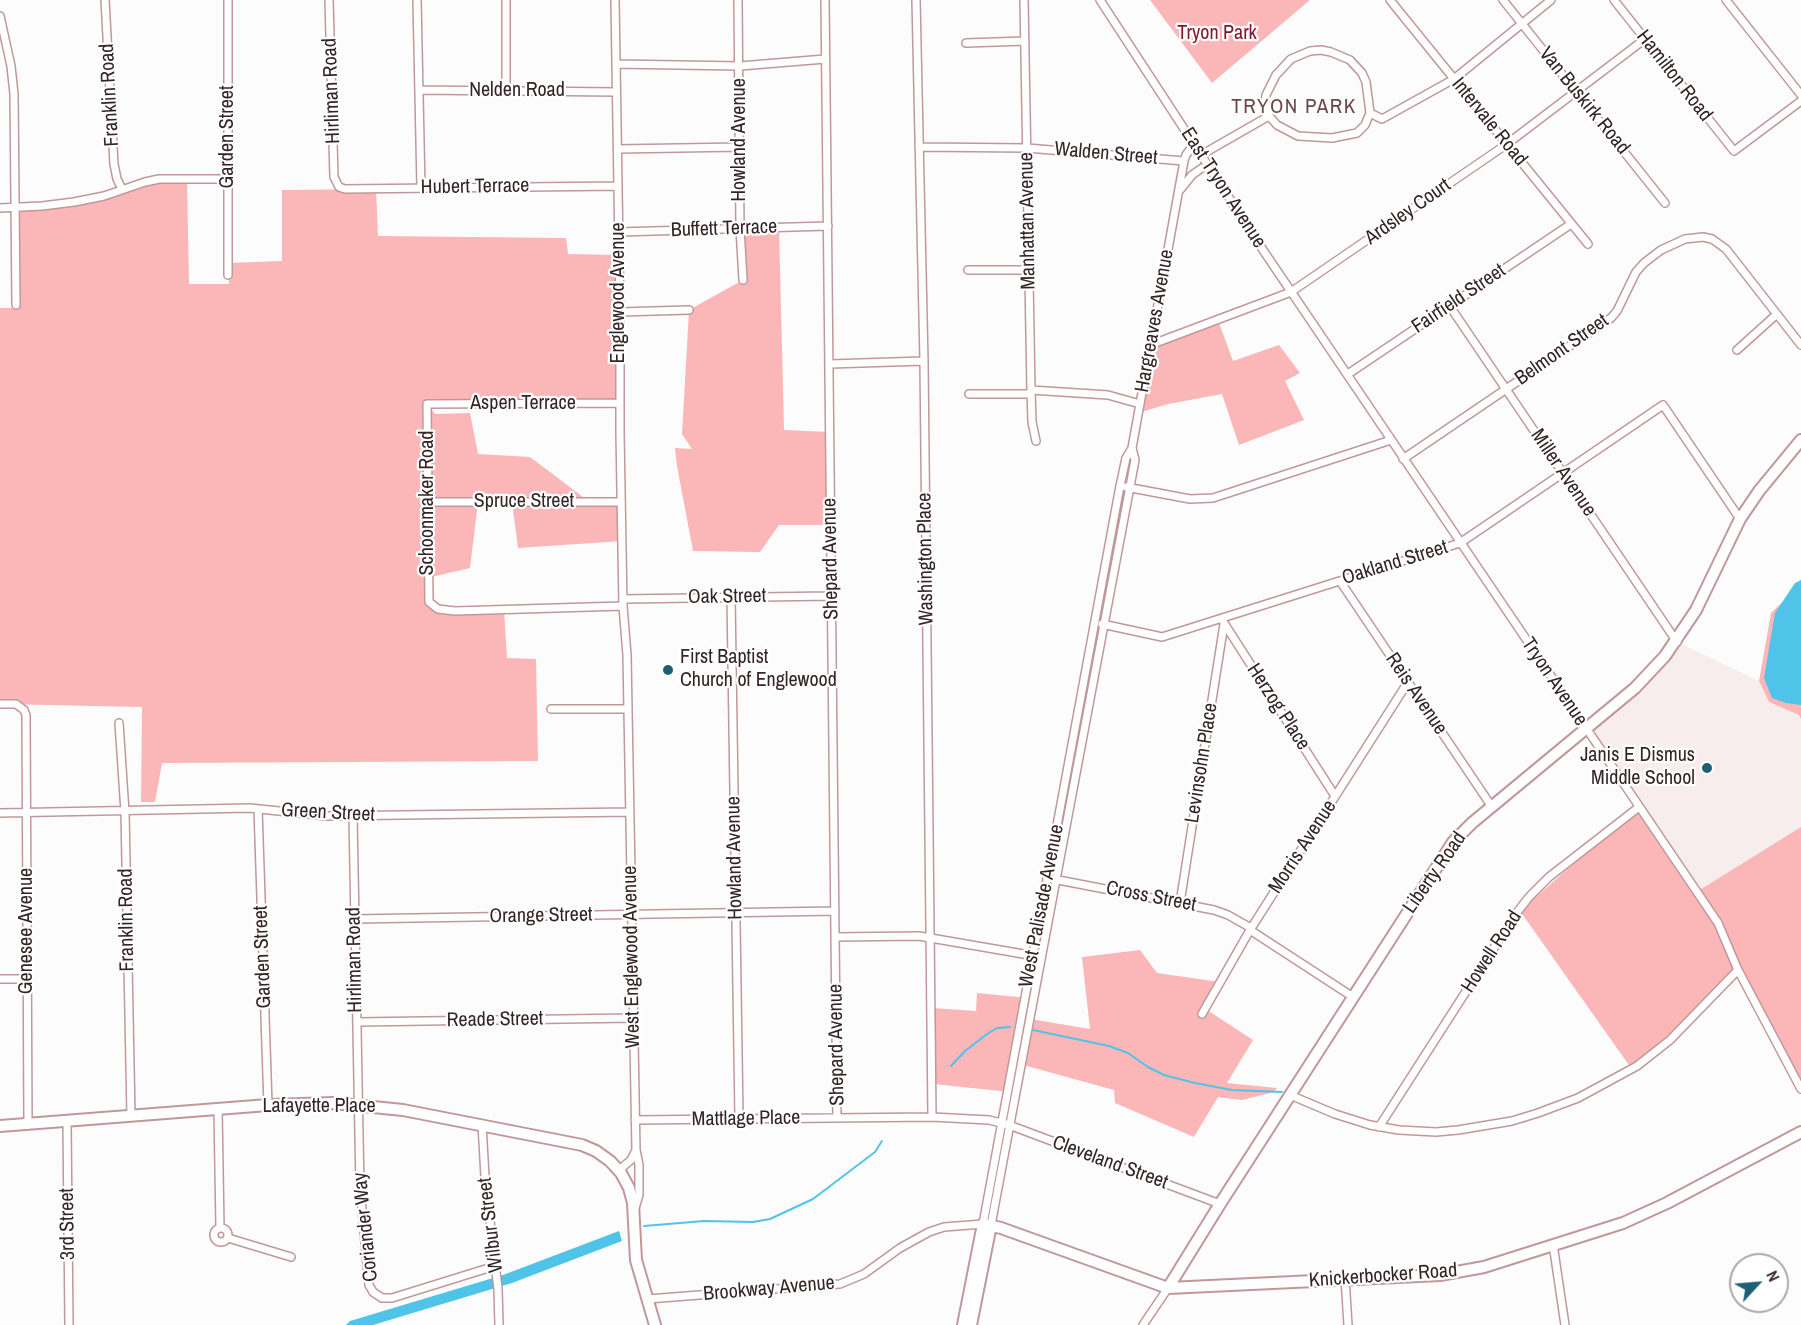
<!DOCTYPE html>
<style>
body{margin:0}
#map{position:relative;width:1801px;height:1325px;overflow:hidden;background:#fcfcfc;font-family:"Archivo Narrow",sans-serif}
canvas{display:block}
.north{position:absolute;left:1729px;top:1253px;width:60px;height:60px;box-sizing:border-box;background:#fff;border:2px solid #aea8a8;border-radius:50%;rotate:64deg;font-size:16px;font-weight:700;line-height:24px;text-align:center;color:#342525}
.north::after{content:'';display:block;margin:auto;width:21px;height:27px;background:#1d5f73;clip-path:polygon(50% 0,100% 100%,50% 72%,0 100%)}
</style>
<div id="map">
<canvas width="1801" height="1325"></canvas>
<div class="north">N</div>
</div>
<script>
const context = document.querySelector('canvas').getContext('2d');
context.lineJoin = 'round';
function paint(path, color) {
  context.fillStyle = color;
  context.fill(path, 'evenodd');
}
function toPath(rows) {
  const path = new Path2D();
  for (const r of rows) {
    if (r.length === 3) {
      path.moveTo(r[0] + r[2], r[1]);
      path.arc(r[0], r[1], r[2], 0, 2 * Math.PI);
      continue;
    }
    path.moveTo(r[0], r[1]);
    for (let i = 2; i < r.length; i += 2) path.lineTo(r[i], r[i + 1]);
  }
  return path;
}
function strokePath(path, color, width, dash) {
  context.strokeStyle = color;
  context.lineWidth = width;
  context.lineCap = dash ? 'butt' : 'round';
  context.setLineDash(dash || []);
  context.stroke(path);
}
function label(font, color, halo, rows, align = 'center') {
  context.font = font + ' "Archivo Narrow",sans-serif';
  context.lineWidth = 4.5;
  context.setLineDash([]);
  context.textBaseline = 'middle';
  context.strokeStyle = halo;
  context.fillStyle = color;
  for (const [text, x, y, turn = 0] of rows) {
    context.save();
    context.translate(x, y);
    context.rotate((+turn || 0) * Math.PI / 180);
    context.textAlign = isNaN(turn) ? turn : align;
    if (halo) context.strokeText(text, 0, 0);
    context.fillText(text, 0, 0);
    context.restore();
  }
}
paint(toPath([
 [1677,642,1759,681,1769,702,1800,715,1801,719,1801,827,1697,892,1586,729]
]), '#f7eded');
paint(toPath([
 [1150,0,1310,0,1212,83],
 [187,179,189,284,229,284,228,263,282,261,282,190,376,189,378,236,566,238,568,254,620,255,619,403,428,405,435,414,470,413,478,454,530,457,583,497,621,502,622,541,518,548,512,502,478,502,470,568,427,578,427,597,438,609,504,609,507,658,536,659,538,761,162,763,155,802,141,802,142,707,0,704,0,308,16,308,16,208,74,202,145,182],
 [779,227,784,430,830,432,830,525,779,525,760,552,693,551,677,466,675,448,692,449,682,434,689,310,743,280,740,228],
 [1218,320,1233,361,1279,345,1300,373,1285,381,1304,420,1239,445,1222,394,1168,404,1138,413,1150,345],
 [1801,584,1801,719,1799,715,1769,702,1759,681,1771,613],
 [1639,806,1698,891,1801,827,1801,1091,1738,973,1631,1068,1520,911],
 [1140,950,1157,973,1220,982,1204,1008,1253,1040,1227,1083,1277,1088,1274,1092,1242,1100,1218,1097,1194,1137,1115,1103,1114,1090,1016,1063,1010,1092,934,1084,933,1008,976,1011,977,993,1028,998,1024,1018,1090,1029,1082,957]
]), '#fbb6b8');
paint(toPath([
 [1801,580,1801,705,1786,703,1772,698,1764,678,1775,613,1795,583],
 [619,1231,622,1241,512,1283,373,1325,346,1325,350,1321,503,1275]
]), '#50c4e8');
strokePath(toPath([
 [1033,1030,1109,1046,1128,1053,1148,1067,1164,1075,1195,1083,1232,1090,1282,1092],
 [951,1066,965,1051,987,1034,997,1028,1010,1027],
 [644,1226,704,1221,753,1222,770,1219,813,1199,875,1152,882,1141]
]), '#50c4e8', 2);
const street = toPath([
 [105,0,114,164,117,179,122,189],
 [228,0,228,275],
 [329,0,334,177,339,187,345,189,618,186],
 [417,0,421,188],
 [506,0,506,91],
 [615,0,620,312,620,433,623,606,627,655,636,1150,639,1165,639,1195,635,1208],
 [738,0,740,228,743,280],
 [825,0,837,1118],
 [916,0,924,361,932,1117],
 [1024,0,1031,390,1032,422,1036,441],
 [1100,0,1265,253,1718,923,1738,970,1801,1089],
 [1390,0,1588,244],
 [1503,0,1665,203],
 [1614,0,1734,151,1801,101],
 [1726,0,1801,95],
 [0,16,11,66,14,94,16,305],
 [966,43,1025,41],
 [1321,50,1331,52,1350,60,1362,73,1366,82,1370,113,1365,125,1357,133,1332,138,1298,136,1277,125,1269,116,1265,102,1266,95,1276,75,1291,59,1310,51,1321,50],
 [616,64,740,66,825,59],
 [419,90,616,92],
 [1370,113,1382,119,1454,79,1551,0],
 [919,147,1027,148,1184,161],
 [618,149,740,147],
 [1201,155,1269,116],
 [1179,191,1192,175,1202,168,1209,167],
 [0,208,42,206,74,202,104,196,145,182,159,179,228,179],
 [619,232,828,226],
 [968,270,1029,270],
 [1449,305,1677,642],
 [620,312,689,310],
 [1150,345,1291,292,1507,144,1645,39],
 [1737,350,1777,314],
 [830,364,924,361],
 [1348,374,1571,224],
 [1031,390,1108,395,1140,404],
 [969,394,1031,394],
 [619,403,427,404,429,602,438,609,455,611,623,606],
 [1403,459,1611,318,1617,311,1636,272,1644,263,1661,250,1685,239,1703,237,1712,239,1726,249,1801,345],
 [1126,487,1190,499,1213,498,1391,440],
 [427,502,621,502],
 [1340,581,1492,807],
 [731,597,739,1118],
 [623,599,831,596],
 [1224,623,1335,796],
 [1102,624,1162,637,1460,543,1663,405,1740,519],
 [0,704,16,704,24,710,26,715,28,1125],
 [551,709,628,709],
 [119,723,125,812,131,1116],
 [258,809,268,1105],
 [0,813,250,808,327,816,630,812],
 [353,816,360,1188,369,1285,373,1292,382,1298,392,1298,495,1266],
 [1053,879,1214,910,1228,915,1251,928],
 [1180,903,1224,624],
 [354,919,835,911],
 [1250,930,1353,997],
 [835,937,919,936,1035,956],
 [0,979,28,979],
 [1202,1014,1250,930,1408,682],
 [357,1022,633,1018],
 [1290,1095,1335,1114,1370,1125,1399,1130,1436,1132,1458,1130,1512,1121,1538,1113,1578,1098,1637,1066,1670,1040,1738,970],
 [218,1109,220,1228],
 [635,1120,932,1117,989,1120,1009,1125,1220,1204],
 [67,1122,69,1325],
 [482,1124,485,1177,498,1289,499,1325],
 [1379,1127,1515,915,1529,897,1549,877,1639,807],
 [619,1170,631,1160,636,1150],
 [991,1225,1135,460,1132,448],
 [221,1235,7],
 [228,1238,291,1257],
 [1553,1244,1565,1325],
 [1345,1278,1348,1325],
 [648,1299,840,1284,864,1274,900,1248,929,1232,944,1227,983,1224,1120,486,1126,458,1132,448,1184,161,1186,155,1194,144],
 [1143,1325,1168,1288]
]);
const secondary = toPath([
 [0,1126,268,1105,333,1103,403,1110,582,1145,596,1151,610,1161,621,1173,629,1188,633,1203,636,1260,655,1325],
 [1168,1288,1220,1204,1453,842,1472,823,1635,688,1665,656,1696,610,1740,519,1759,491,1801,440],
 [963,1325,983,1224,1001,1228,1168,1288,1440,1275,1484,1267,1623,1223,1667,1203,1801,1132],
 [971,1325,991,1225]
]);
strokePath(street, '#c19899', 10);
strokePath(secondary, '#c19899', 14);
strokePath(street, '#fff', 7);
strokePath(secondary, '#fff', 10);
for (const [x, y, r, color] of [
 [668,670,6,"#1d5f73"],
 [1707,768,6,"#1d5f73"]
]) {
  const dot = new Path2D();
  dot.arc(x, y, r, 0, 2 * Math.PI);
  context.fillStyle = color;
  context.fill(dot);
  strokePath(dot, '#fff', 2);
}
label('20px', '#85152c', '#fff', [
 ["Tryon Park",1217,34]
]);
label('20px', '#342525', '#fff', [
 ["Hamilton Road",1674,76,52],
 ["Hirliman Road",332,91,-92],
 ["Nelden Road",517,91],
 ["Franklin Road",110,95,-93],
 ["Van Buskirk Road",1584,101,51],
 ["Intervale Road",1489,122,51],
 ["Garden Street",228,137,-90],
 ["Howland Avenue",740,140,-90],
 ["Walden Street",1106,154,5],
 ["Hubert Terrace",475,187,-1],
 ["East Tryon Avenue",1223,188,57],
 ["Ardsley Court",1408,212,-35],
 ["Manhattan Avenue",1028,221,-91],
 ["Buffett Terrace",724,229,-2],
 ["Englewood Avenue",619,293,-90],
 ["Fairfield Street",1459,299,-34],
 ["Hargreaves Avenue",1155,321,-80],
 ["Belmont Street",1562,350,-35],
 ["Aspen Terrace",523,404],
 ["Miller Avenue",1563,473,56],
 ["Spruce Street",524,502],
 ["Schoonmaker Road",428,503,-90],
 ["Shepard Avenue",831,559,-91],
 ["Washington Place",926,559,-91],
 ["Oakland Street",1395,563,-17],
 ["Oak Street",727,597,-1],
 ["Tryon Avenue",1554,682,56],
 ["Reis Avenue",1416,694,56],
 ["Herzog Place",1278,707,57],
 ["Levinsohn Place",1202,763,-81],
 ["Green Street",328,813,3],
 ["Morris Avenue",1303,847,-57],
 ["Howland Avenue",735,858,-91],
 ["Liberty Road",1435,873,-55],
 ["Cross Street",1151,897,11],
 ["West Palisade Avenue",1042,906,-79],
 ["Orange Street",541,916,-1],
 ["Franklin Road",127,920,-91],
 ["Genesee Avenue",27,931,-90],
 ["Howell Road",1492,952,-57],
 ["Garden Street",263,957,-92],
 ["West Englewood Avenue",632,957,-91],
 ["Hirliman Road",355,960,-91],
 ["Reade Street",495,1020,-1],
 ["Shepard Avenue",837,1045,-91],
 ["Lafayette Place",319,1107],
 ["Mattlage Place",746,1119,-1],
 ["Cleveland Street",1110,1163,20],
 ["3rd Street",68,1224,-91],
 ["Wilbur Street",491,1225,-97],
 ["Coriander Way",366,1227,-96],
 ["Knickerbocker Road",1383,1276,-4],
 ["Brookway Avenue",769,1289,-5]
]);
label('20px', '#342525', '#fff', [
 ["First Baptist",680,658],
 ["Church of Englewood",680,681],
 ["Janis E Dismus",1695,756,"right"],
 ["Middle School",1695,779,"right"]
], 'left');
context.letterSpacing = '1.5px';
label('21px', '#6b4849', '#fff', [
 ["TRYON PARK",1294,107]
]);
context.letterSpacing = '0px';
</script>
